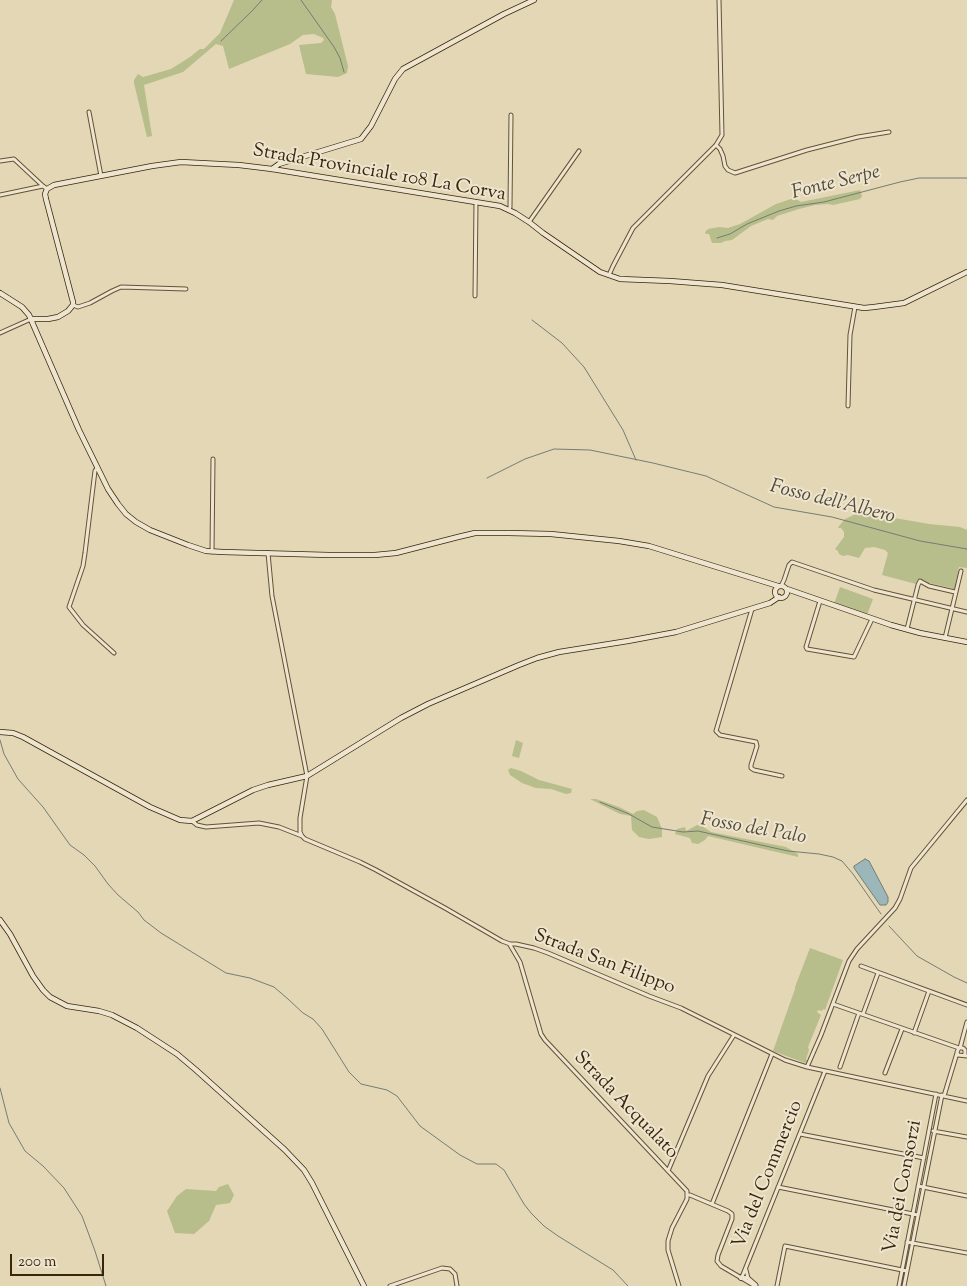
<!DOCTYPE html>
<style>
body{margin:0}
#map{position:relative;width:967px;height:1286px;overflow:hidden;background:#e4d7b5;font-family:"Sorts Mill Goudy",serif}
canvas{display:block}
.scale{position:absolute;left:10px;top:1254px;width:94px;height:22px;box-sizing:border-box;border:2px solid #3a250a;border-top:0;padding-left:6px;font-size:15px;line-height:18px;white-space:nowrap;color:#3a250a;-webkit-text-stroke:4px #ede5cf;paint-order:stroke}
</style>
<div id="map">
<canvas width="967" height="1286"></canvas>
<div class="scale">200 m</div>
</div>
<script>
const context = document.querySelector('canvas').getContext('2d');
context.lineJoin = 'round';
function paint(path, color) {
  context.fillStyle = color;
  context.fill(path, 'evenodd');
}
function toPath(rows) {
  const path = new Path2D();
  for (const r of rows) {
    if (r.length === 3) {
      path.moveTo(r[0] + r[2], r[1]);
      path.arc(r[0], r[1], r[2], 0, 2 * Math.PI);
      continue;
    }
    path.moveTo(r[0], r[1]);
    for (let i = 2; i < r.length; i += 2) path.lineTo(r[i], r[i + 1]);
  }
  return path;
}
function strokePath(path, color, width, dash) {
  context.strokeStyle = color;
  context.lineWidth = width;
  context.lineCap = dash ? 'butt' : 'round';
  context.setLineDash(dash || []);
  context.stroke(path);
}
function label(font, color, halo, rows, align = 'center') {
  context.font = font + ' "Sorts Mill Goudy",serif';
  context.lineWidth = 4;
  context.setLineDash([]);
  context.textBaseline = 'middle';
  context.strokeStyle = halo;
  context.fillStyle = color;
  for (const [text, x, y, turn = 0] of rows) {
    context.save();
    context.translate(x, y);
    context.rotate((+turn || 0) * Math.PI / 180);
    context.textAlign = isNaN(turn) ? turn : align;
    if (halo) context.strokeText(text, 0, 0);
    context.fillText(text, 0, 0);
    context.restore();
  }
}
paint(toPath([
 [234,0,332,0,331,7,335,14,348,66,347,73,338,77,306,74,299,45,321,43,324,40,323,38,314,34,303,35,290,44,229,69,223,46,216,44,183,72,144,85,152,136,147,137,134,83,134,80,138,74,143,77,171,69,190,57,200,49,204,49,220,33],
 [860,190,862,196,860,199,833,205,828,204,815,205,799,209,777,216,773,220,768,219,751,226,732,240,725,241,721,243,712,243,709,234,706,234,705,232,708,229,719,227,728,228,740,224,776,204,794,198,801,202],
 [860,512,929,524,960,527,967,530,967,568,959,567,958,571,960,571,956,586,953,590,952,588,929,583,929,585,924,581,920,580,916,584,882,575,888,553,885,550,874,547,865,548,859,558,848,555,843,556,839,554,838,551,835,549,844,537,844,532,841,528,838,528,839,526,845,519],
 [840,587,873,599,867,615,834,604],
 [516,740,523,743,519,758,512,756],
 [511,768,521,771,539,780,572,789,571,793,566,794,551,789,536,788,522,783,510,775,508,770],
 [590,799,596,799,619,807,633,814,637,811,644,810,657,817,662,829,662,837,649,839,639,837,632,830,631,816,620,814],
 [699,824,711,832,786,847,798,854,798,857,708,836,705,840,698,844,692,843,690,838,675,834,677,829,685,827,686,831],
 [810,948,843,960,825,1010,823,1009,822,1011,818,1010,817,1012,821,1015,808,1047,809,1050,806,1059,808,1061,805,1063,773,1051,795,989,795,987],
 [228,1184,234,1195,230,1203,216,1205,209,1221,194,1234,175,1233,167,1211,177,1196,186,1189,216,1191,219,1187]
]), '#b7bd8b');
const water = toPath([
 [865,859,869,861,888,897,888,902,886,905,880,905,854,868,854,866,865,859]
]);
paint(water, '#9bb7b9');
strokePath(water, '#747d73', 1);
strokePath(toPath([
 [301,0,334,47,340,58,344,72],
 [221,41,252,11,262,0],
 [717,238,730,234,747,224,779,211,796,206,824,202,900,182,919,178,967,178],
 [532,320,562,343,584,367,623,430,636,460],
 [487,478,525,459,554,449,590,450,653,463,706,476,774,507,832,517,920,541,967,549],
 [0,740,4,754,18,779,43,807,70,845,84,855,95,866,108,884,118,895,138,912,144,920,161,933,226,973,250,978,274,987,288,999,303,1013,313,1019,322,1029,349,1072,361,1084,387,1090,397,1096,420,1126,460,1155,477,1164,496,1164,504,1170,524,1204,531,1213,544,1226,558,1236,613,1270,628,1286],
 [600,802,629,814,652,827,683,832,698,831,788,851,819,854,833,857,842,861,853,874,881,914],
 [889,926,917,956,954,977,967,983],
 [0,1088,9,1123,25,1151,43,1166,64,1188,82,1216,95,1251,106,1286]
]), '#747d73', 1);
const street = toPath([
 [89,112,101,176],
 [716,145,720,149,723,156,725,166,728,170,735,173,807,150,858,137,889,132],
 [0,161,14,159,43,186],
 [0,195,43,186,47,189],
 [509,210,510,207,511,115],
 [529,222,579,151],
 [609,275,613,266,633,228,716,145,722,135,719,0],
 [475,296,476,202],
 [73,305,78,307,90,303,112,291,121,287,186,289],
 [0,333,31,319],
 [848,406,850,335,855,307],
 [97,468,95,471,94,479,85,553,83,566,69,607,83,625,114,653],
 [212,552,213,459],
 [268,553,272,596,307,776,300,818,300,832,302,836,305,839,360,862,376,870,445,908,502,941,510,944,516,944,534,948,548,953,649,996,681,1008,785,1060,807,1067,967,1101],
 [781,586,784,580,789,565,792,562,874,590,967,612],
 [820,601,806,647,807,649,854,657,872,619],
 [752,609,716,731,720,735,756,742,757,746,751,765,751,768,754,770,782,776],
 [907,629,918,585,920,581,929,586,955,592],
 [945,638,961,571],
 [192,821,197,825,206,827,259,823,279,827,302,836],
 [510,945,520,962,541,1034,545,1040,687,1191,687,1199,672,1228,668,1241,668,1250,679,1286],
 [861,966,967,1005],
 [833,1004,959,1048],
 [863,1014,878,973],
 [914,1033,929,991],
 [960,1048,967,1022],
 [964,1055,965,1054,965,1050,963,1048,959,1048,957,1052,958,1055,967,1056],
 [807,1067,821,1035,849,961,857,949,895,908,900,899,911,868,967,800],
 [840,1067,859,1013],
 [885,1073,902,1029],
 [944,1096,957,1053],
 [933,1131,967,1137],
 [800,1134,924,1158],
 [668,1171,708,1076,734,1035],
 [918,1186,967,1196],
 [778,1187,918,1215],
 [688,1195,690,1195,728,1211,732,1214,732,1219,718,1255,717,1261,721,1266,755,1286],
 [712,1204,772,1054],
 [907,1242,967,1253],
 [746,1270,748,1278,756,1285],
 [748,1278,742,1277,825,1071],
 [390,1286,442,1268,450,1269,455,1274,457,1286],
 [777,1286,785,1246,907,1271],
 [899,1286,936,1094],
 [904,1286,942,1095]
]);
const secondary = toPath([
 [272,169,279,164,361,139,371,126,395,79,403,69,504,14,534,0],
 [0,293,22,307,29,315,79,430,108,489,118,504,126,514,136,522,150,530,188,545,206,551,223,552,329,555,375,555,396,553,458,537,475,533,509,533,551,534,619,541,649,546,778,586],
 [31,319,48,319,58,317,68,311,73,305,73,302,46,199,45,194,47,189,54,185,152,166,181,162,239,165,272,169,500,206,515,213,529,222,543,233,600,272,620,279,670,281,722,285,864,308,874,307,904,303,967,272],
 [781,592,6],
 [787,589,891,625,920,633,967,642],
 [0,732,13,733,23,737,150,807,180,820,192,821,253,790,268,785,307,776,401,718,428,704,519,665,537,658,559,652,628,641,676,632,770,603,779,597],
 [0,920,10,934,33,976,43,990,50,997,67,1006,99,1011,112,1015,137,1028,177,1054,196,1070,285,1150,304,1170,312,1183,364,1286],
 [741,1278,742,1277]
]);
strokePath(street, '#645235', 5);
strokePath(secondary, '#3a250a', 6);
strokePath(street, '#ede5cf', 3);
strokePath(secondary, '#ede5cf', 4.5);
label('19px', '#3a250a', '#ede5cf', [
 ["Strada Provinciale 108 La Corva",379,174,10],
 ["Strada San Filippo",604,963,21],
 ["Strada Acqualato",625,1106,46],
 ["Via del Commercio",769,1175,-68],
 ["Via dei Consorzi",904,1187,-79]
]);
label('italic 20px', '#524a36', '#ede5cf', [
 ["Fonte Serpe",836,184,-14],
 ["Fosso dell'Albero",832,503,14],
 ["Fosso del Palo",753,830,10]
]);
</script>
